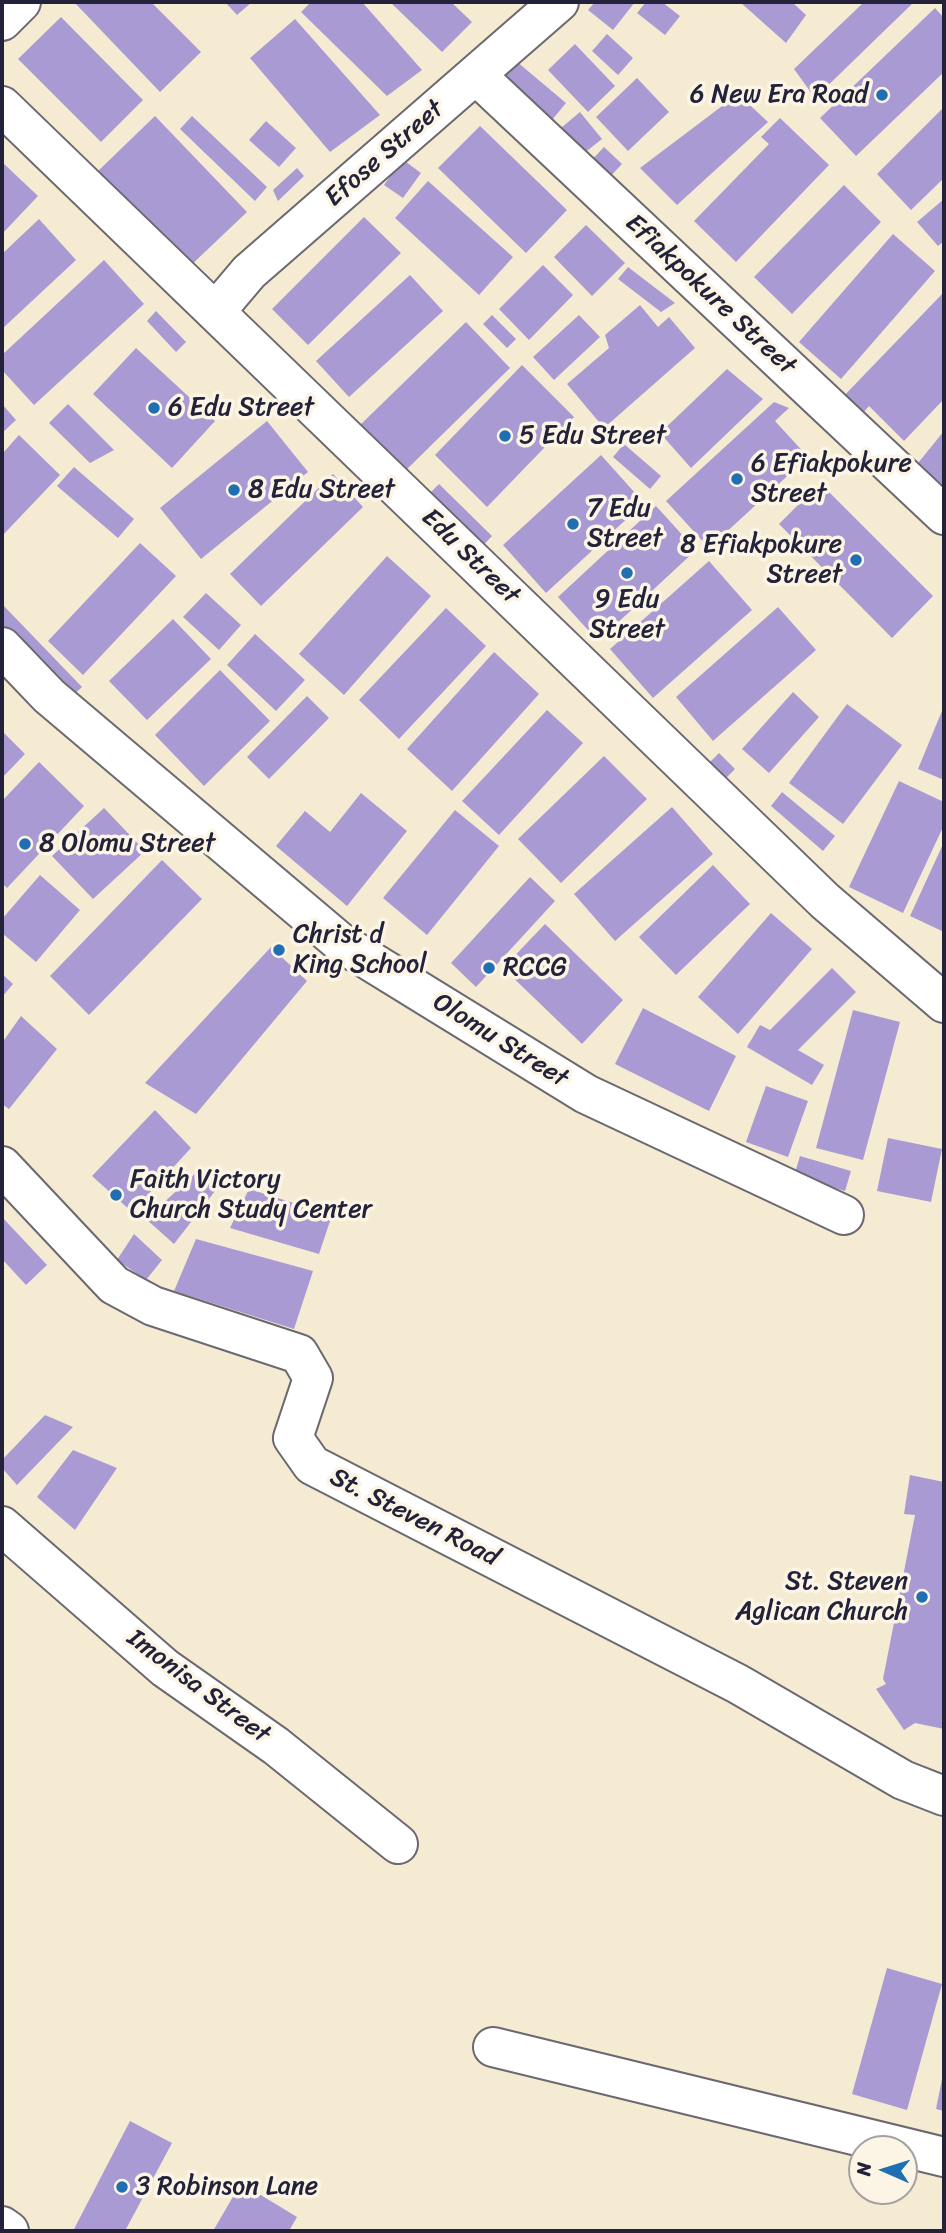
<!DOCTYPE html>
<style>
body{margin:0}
#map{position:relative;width:946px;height:2233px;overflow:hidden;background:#f5ebd2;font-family:Sriracha,sans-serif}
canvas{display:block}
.frame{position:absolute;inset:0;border:4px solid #22223b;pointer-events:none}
.north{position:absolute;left:848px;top:2135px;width:70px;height:70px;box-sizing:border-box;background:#fcf5e5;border:2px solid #a5a1a1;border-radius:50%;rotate:273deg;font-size:19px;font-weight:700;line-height:28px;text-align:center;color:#22223b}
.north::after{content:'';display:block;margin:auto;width:24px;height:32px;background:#1f6fb2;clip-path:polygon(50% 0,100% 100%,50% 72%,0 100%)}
</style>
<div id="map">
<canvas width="946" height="2233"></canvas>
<div class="frame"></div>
<div class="north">N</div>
</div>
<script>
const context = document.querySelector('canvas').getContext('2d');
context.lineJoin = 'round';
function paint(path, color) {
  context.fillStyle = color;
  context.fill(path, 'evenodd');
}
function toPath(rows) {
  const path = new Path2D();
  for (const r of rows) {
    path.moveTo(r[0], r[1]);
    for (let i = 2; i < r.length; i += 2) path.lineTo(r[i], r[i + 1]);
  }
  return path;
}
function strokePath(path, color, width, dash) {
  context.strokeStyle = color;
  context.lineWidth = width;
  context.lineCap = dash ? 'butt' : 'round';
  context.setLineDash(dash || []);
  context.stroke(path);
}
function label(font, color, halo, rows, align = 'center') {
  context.font = font + ' Sriracha,sans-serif';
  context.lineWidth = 7;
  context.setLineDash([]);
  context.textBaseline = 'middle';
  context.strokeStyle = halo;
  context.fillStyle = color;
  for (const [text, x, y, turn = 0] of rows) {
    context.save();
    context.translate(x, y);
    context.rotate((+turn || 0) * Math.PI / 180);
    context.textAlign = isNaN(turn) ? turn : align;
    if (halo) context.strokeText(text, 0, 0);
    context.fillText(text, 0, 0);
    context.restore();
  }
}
paint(toPath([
 [74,2,151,2,201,52,160,92],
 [225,2,252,2,237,15],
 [311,2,362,2,422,70,387,96,301,12],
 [390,2,451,2,472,22,442,52],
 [595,2,635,2,613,30,588,10],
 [646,2,662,2,680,16,665,35,637,13],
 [740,2,792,2,806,15,786,43],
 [864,2,914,2,815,98,794,69],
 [935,8,944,18,944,72,856,156,820,118],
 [61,17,143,100,101,142,18,59],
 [295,19,380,115,330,152,250,58],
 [607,34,633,58,618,75,592,51],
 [575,44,615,86,588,112,548,70],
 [516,61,566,103,547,126,497,84],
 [637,78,669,112,628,151,596,117],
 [738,94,768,122,677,205,640,168],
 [944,107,944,178,911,210,877,174],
 [580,112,602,139,583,154,561,128],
 [155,116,247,212,187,269,96,173],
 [192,116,267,187,255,201,180,129],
 [780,118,829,165,736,262,694,221,769,144,761,137],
 [266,121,296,148,279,167,249,140],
 [480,126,567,210,526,253,438,168],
 [604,147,622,164,606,181,588,164],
 [402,159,421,173,403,198,384,185],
 [2,162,38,196,2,234],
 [297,168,304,176,278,201,273,190],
 [428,181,513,257,479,295,395,218],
 [844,185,881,222,792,314,754,277],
 [944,199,944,241,938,246,917,222],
 [364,217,401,253,308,345,272,309],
 [39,219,76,260,2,329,2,254],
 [586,225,625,263,592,296,554,257],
 [893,234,935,271,841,379,799,342],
 [104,260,144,304,34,405,2,370,2,355],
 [543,265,573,295,529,340,499,309],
 [628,267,675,303,661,312,618,279],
 [410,275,443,311,349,397,316,361],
 [944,292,944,399,904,441,869,406,857,420,838,402],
 [640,305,658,327,669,317,695,348,604,428,567,384,609,348,605,335],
 [156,311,186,342,176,352,147,321],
 [492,315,516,339,507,348,483,324],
 [579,315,600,337,554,380,533,357],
 [466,322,510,368,401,475,356,429],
 [136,348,215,421,172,468,93,394],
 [522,365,574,417,487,507,435,455],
 [727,369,763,399,691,468,660,433],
 [774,402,789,408,775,421,808,457,709,548,666,501],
 [2,404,16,420,2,433],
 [68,404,114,450,90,463,49,423],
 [267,421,308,472,201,559,160,508],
 [944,431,944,486,918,463],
 [19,435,60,475,2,536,2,454],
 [624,444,661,476,650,489,613,457],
 [601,455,644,503,546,593,503,545],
 [74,467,134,519,118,538,57,486],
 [333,474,363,507,261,606,230,574],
 [820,483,933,596,892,638,779,524],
 [439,484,492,536,476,553,423,500],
 [656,506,696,550,598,641,558,597],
 [140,543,176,576,83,675,48,641],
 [387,556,431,596,344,695,299,654],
 [709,561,752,610,653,698,610,649],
 [206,593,241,625,219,650,183,617],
 [2,604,82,687,67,701,2,634],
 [778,607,816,650,713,741,676,697],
 [446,608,486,646,399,739,359,700],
 [173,619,211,659,147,720,109,681],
 [255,634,305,680,276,711,227,665],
 [494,652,539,694,452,791,407,749],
 [220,670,270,721,204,786,155,735],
 [793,692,819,717,769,773,742,749],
 [307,696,329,718,269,779,247,757],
 [847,704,902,745,843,824,789,783],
 [944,706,944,780,918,769],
 [547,710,583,743,499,835,462,801],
 [2,731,25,754,2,778],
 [719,753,735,769,720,784,704,768],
 [604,756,647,799,561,883,518,839],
 [39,762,84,806,7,888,2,883,2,801],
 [899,781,944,802,944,825,903,913,849,887],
 [782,792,835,836,823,851,771,806],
 [361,793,407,831,347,906,276,846,305,811,330,832],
 [672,807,713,854,615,941,574,894],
 [104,808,145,851,93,899,52,856],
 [455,810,499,846,427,935,383,898],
 [944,842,944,932,910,916],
 [162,860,202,899,89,1015,50,976],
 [713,865,750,904,676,975,639,937],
 [40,875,80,910,36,962,2,933,2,919],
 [530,877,555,901,476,987,451,963],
 [771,913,812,949,738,1034,698,997],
 [545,924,623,1000,582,1044,503,968],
 [271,947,307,981,196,1114,145,1083],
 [832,968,856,992,798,1050,824,1065,812,1085,747,1047,760,1025,770,1030],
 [2,974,13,984,2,997],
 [643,1008,736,1056,709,1111,615,1064],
 [853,1010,900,1022,863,1160,816,1148],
 [21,1016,57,1049,9,1109,2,1104,2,1043],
 [766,1086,808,1101,788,1157,746,1142],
 [155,1110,191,1148,132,1212,92,1176],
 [888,1138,942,1149,931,1202,877,1191],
 [800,1156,851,1171,845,1191,794,1176],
 [199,1170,215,1191,174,1244,146,1219],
 [249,1189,332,1215,319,1254,230,1228],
 [2,1217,47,1265,26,1285,2,1259],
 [134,1234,162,1260,146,1280,117,1260],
 [196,1239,313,1271,294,1329,174,1291],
 [45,1415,73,1427,17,1485,2,1468,2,1460],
 [73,1450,117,1468,75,1530,37,1497],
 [910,1475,944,1482,944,1729,915,1723,904,1730,876,1689,886,1684,883,1679,915,1515,904,1514],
 [887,1968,942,1984,907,2110,852,2094],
 [943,2074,944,2074,944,2111,936,2109],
 [130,2121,172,2143,125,2231,73,2231],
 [241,2183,297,2217,289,2231,213,2231]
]), '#aa9ad4');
const minor = toPath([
 [476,75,944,515],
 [2,106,825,901,944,1003],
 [216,311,249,272,559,2],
 [2,647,49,696,341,943,586,1094,844,1215],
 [2,1166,114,1285,153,1306,299,1354,313,1378,293,1438,312,1465,738,1684,903,1780,944,1796],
 [2,1526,165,1668,276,1746,398,1844],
 [493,2047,944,2157],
 [2,2226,9,2231]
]);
const major = toPath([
 [2,21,21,2]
]);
strokePath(minor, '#6c6870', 42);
strokePath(major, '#6c6870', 42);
strokePath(minor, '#fff', 38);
strokePath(major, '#fff', 38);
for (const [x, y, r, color] of [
 [882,95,7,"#1f6fb2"],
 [154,408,7,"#1f6fb2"],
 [505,436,7,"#1f6fb2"],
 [737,479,7,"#1f6fb2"],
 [234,490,7,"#1f6fb2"],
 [573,524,7,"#1f6fb2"],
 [856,560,7,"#1f6fb2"],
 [627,573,7,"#1f6fb2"],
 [25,844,7,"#1f6fb2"],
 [279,950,7,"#1f6fb2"],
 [489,968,7,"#1f6fb2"],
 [116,1195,7,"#1f6fb2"],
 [922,1597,7,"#1f6fb2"],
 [122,2187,7,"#1f6fb2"]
]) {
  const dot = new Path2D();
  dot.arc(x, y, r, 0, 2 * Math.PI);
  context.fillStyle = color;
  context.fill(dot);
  strokePath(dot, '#fcf5e5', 2.5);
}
label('26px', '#22223b', '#fcf5e5', [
 ["6 New Era Road",868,95,"right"],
 ["6 Edu Street",168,408],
 ["5 Edu Street",519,436],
 ["6 Efiakpokure",751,464],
 ["Street",751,494],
 ["8 Edu Street",248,490],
 ["7 Edu",587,509],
 ["Street",587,539],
 ["8 Efiakpokure",842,545,"right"],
 ["Street",842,575,"right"],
 ["9 Edu",627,600,"center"],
 ["Street",627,630,"center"],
 ["8 Olomu Street",39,844],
 ["Christ d",293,935],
 ["King School",293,965],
 ["RCCG",503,968],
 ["Faith Victory",130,1180],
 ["Church Study Center",130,1210],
 ["St. Steven",908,1582,"right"],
 ["Aglican Church",908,1612,"right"],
 ["3 Robinson Lane",136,2187]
], 'left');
label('26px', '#22223b', '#fcf5e5', [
 ["Efose Street",385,154,-41],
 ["Efiakpokure Street",710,295,43],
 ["Edu Street",470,557,44],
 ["Olomu Street",500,1041,32],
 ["St. Steven Road",414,1518,27],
 ["Imonisa Street",198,1687,37]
]);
</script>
